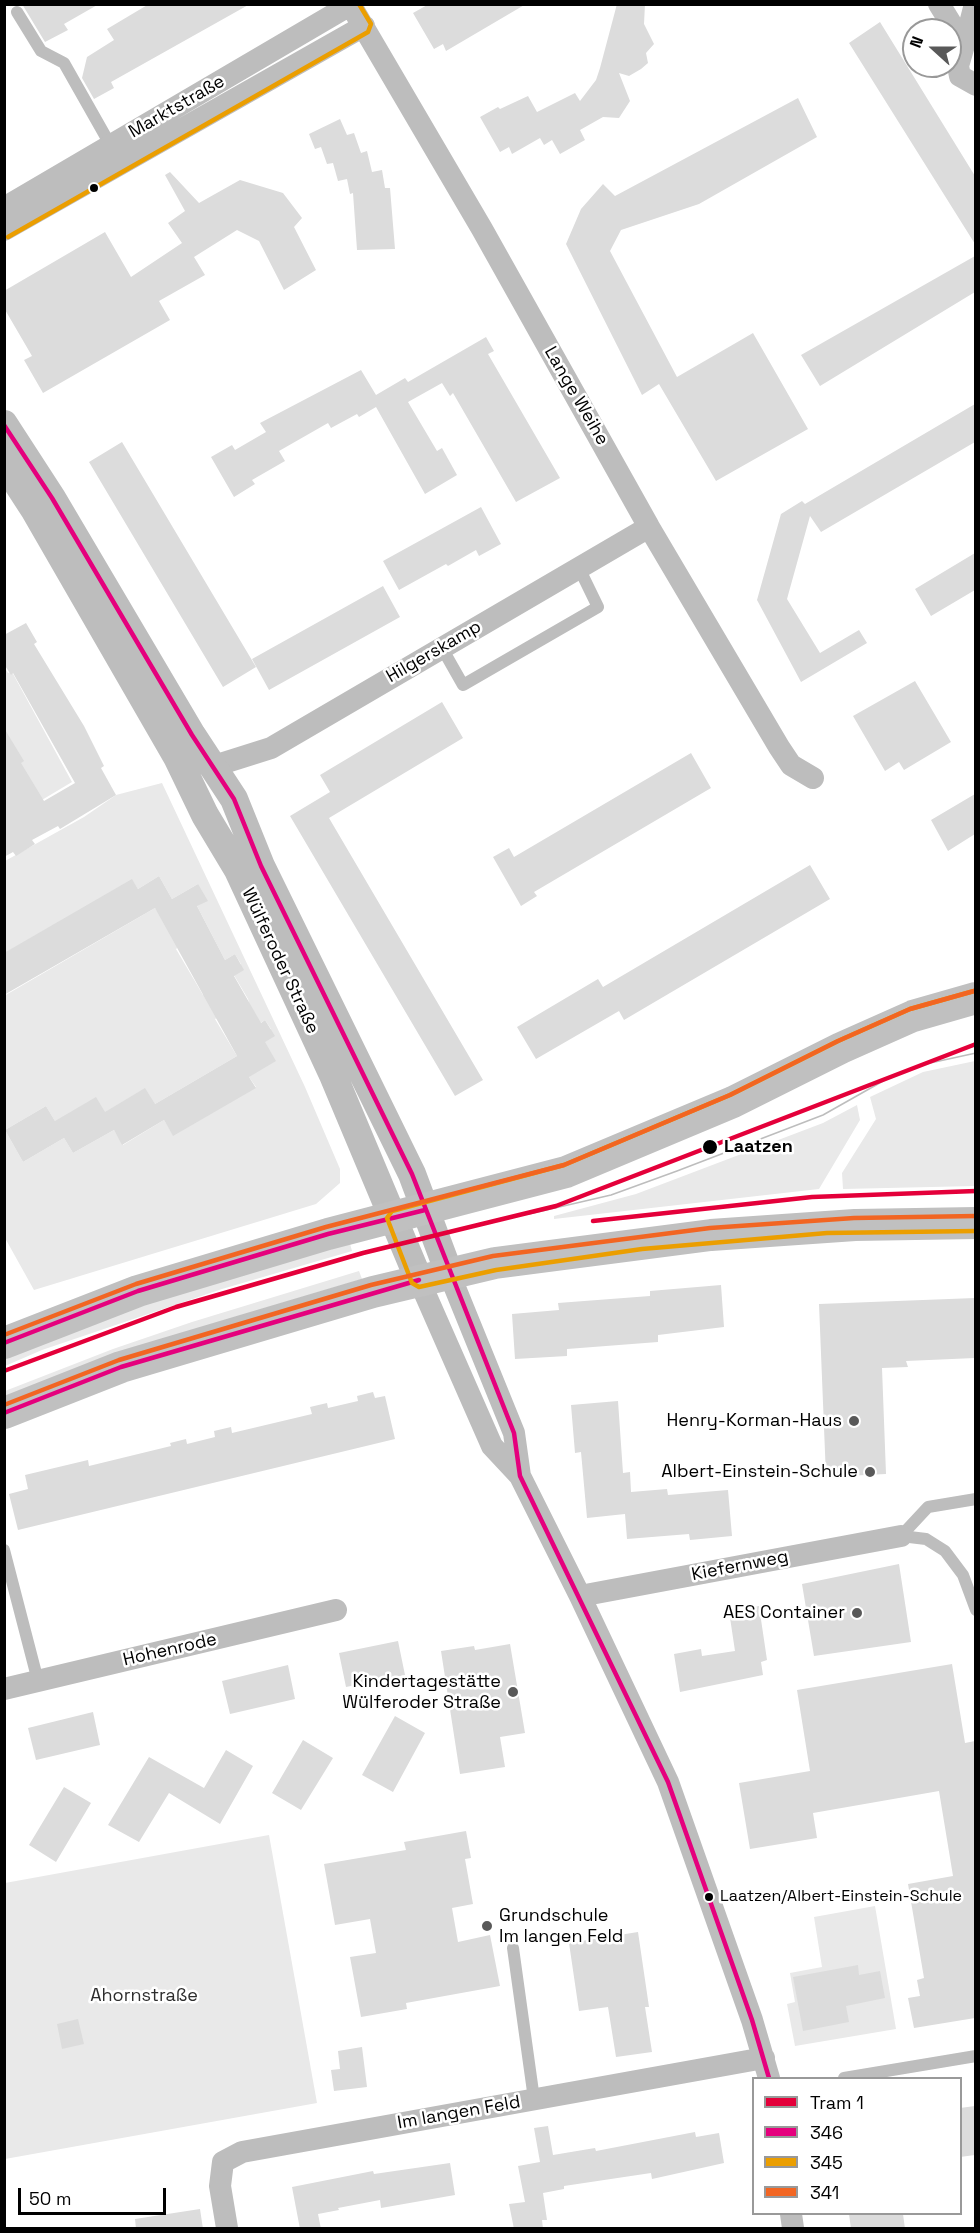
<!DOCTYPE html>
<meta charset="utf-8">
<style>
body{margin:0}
#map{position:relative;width:980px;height:2233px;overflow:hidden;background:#fff;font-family:"Space Grotesk",sans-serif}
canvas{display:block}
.frame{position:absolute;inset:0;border:6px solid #000;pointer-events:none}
.legend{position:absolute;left:752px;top:2077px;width:210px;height:138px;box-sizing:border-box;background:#fff;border:2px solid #999;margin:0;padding:8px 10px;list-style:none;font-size:18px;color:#000}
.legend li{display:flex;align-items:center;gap:12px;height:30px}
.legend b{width:30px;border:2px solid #999}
.north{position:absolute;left:902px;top:18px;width:60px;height:60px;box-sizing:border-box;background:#fff;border:2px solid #999;border-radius:50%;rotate:291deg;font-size:16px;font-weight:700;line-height:24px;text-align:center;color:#000}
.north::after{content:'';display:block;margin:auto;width:21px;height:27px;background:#595959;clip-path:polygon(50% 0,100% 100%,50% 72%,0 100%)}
.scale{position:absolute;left:18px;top:2188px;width:148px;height:27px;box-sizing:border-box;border:3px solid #000;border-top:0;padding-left:8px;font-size:18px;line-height:21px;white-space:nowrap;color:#000;-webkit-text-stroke:4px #fff;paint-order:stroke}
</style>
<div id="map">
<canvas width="980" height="2233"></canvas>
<div class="frame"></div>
<ul class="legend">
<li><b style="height:8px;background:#e4003a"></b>Tram 1</li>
<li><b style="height:8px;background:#e5007d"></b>346</li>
<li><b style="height:8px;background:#eb9e00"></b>345</li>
<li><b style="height:8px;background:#f26522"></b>341</li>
</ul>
<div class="north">N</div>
<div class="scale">50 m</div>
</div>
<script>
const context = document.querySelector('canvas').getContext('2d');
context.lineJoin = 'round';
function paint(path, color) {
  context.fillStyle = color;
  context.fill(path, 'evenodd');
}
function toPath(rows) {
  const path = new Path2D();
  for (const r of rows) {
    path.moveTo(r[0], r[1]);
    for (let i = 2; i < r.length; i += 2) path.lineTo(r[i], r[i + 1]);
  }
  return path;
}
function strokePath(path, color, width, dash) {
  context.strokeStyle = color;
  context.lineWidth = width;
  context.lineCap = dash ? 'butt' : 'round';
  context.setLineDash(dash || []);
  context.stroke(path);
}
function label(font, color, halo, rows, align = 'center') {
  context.font = font + ' "Space Grotesk",sans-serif';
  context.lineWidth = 5;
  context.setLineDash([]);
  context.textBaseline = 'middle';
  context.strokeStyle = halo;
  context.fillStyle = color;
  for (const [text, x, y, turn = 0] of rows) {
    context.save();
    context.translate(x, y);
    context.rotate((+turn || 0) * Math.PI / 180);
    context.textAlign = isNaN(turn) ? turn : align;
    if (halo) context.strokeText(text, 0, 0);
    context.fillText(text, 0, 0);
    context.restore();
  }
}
paint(toPath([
 [4,667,8,673,12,672,72,782,5,822],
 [162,783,305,1087,340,1169,340,1183,316,1204,34,1290,5,1238,4,996,155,908,182,944,176,949,203,995,207,993,220,1016,215,1019,237,1056,155,1104,55,1121,46,1106,5,1130,23,1162,64,1138,73,1153,114,1130,123,1145,164,1120,173,1135,256,1087,249,1077,261,1036,271,1029,265,1020,256,1026,248,999,231,970,241,964,235,954,225,960,194,900,198,884,172,899,159,876,138,889,132,880,5,953,5,861,84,817,116,795],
 [975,1061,975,1186,843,1189,842,1173,876,1119,870,1097,923,1072],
 [857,1105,860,1120,819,1189,554,1219,554,1216,636,1194,823,1123],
 [349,1240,352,1251,222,1289,42,1350,5,1366,5,1352,34,1340],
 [359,1271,362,1279,155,1341,5,1403,5,1391,113,1349,192,1322],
 [269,1835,317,2103,5,2159,5,1883],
 [875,1906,896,2029,795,2046,787,2004,795,2002,790,1973,822,1967,814,1917]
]), '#e9e9e9');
paint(toPath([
 [22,4,99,4,64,24,68,30,45,42],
 [149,4,250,4,111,82,114,88,94,99,82,78,87,57,114,40,107,29],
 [429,4,526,4,446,51,443,44,434,49,413,13],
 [617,4,645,4,644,24,654,44,646,53,648,63,641,69,629,76,619,73,630,101,619,118,603,117,580,130,585,140,560,154,552,140,544,145,540,138,512,154,509,147,500,152,480,117,498,107,500,109,528,96,537,112,575,93,580,101,596,80,600,68],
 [880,22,975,176,975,244,849,43],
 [798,98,817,137,699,204,621,230,610,251,677,377,753,333,808,429,716,481,659,384,642,395,566,244,581,209,603,184,615,196],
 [340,119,347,135,354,133,361,153,367,151,372,172,382,170,385,188,390,188,395,249,357,250,353,193,350,194,347,179,338,181,333,163,327,164,321,147,315,149,309,134],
 [170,172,199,203,240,180,283,193,302,218,294,227,316,270,284,290,259,241,237,230,194,257,205,275,159,301,170,320,43,393,24,360,32,356,4,308,4,291,105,232,131,277,182,243,168,223,185,211,165,175],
 [975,256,975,292,820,386,801,355],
 [486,337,494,351,488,354,560,478,516,502,453,393,450,396,442,383,408,402,437,451,442,448,457,475,425,494,376,407,359,417,357,414,331,428,328,423,279,451,285,461,252,480,255,484,234,497,211,457,232,445,235,450,266,432,260,423,361,370,376,395,405,378,408,382],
 [975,404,975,442,821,532,810,516,787,599,820,653,859,630,867,643,801,682,757,600,781,514,802,501,805,504],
 [122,442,256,667,223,687,89,462],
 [481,507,501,544,479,556,476,550,448,566,446,564,399,590,383,561],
 [975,553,975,590,931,616,915,589],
 [383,586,400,617,269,690,252,659],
 [26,623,37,642,34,644,84,726,104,766,101,768,116,795,60,829,58,826,32,840,35,844,16,856,13,852,4,857,4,728,24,761,21,763,44,801,75,783,13,673,11,675,4,664,4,635],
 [915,681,951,742,904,770,899,762,885,771,853,716],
 [442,702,463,738,329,818,483,1080,455,1096,290,816,330,792,320,775],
 [691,753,711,788,534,892,537,896,521,906,493,857,509,848,514,857],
 [975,794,975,834,948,851,931,820],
 [810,865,830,899,624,1020,619,1011,536,1059,517,1027,598,979,603,987],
 [159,876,172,899,198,884,208,901,197,906,225,960,235,954,244,970,234,976,261,1023,265,1020,275,1036,265,1042,276,1061,249,1077,256,1088,173,1136,164,1120,122,1145,114,1130,73,1153,64,1138,23,1162,5,1130,46,1106,55,1121,96,1097,105,1112,145,1088,155,1104,237,1056,155,908,4,995,4,953,132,879,138,889],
 [721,1285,724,1327,658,1335,658,1342,567,1349,567,1356,515,1359,512,1314,559,1310,558,1303,650,1296,650,1291],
 [975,1298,975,1358,906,1361,908,1367,882,1368,886,1474,826,1477,819,1304],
 [373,1392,375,1398,385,1396,395,1439,18,1530,9,1494,28,1489,25,1475,88,1460,89,1466,171,1446,170,1443,186,1439,187,1444,215,1437,214,1431,231,1427,232,1433,312,1414,310,1407,327,1403,328,1408,358,1401,357,1396],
 [618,1401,623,1473,630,1472,631,1492,667,1489,668,1495,728,1490,732,1536,690,1540,689,1534,627,1539,625,1514,587,1518,581,1452,575,1453,571,1405],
 [899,1564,911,1642,814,1656,802,1584],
 [759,1606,767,1660,761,1662,763,1675,680,1692,674,1654,701,1649,702,1656,735,1651,729,1611],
 [398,1641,405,1675,346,1687,339,1653],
 [510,1644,525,1733,500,1737,505,1767,460,1774,441,1651,474,1646,475,1650],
 [952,1664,965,1743,975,1741,975,2018,914,2028,908,1998,920,1996,917,1980,924,1978,908,1884,953,1876,939,1791,813,1813,817,1838,750,1849,739,1783,810,1771,797,1690],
 [288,1665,295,1699,230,1714,222,1681],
 [93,1712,100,1745,36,1760,28,1728],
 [395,1716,425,1733,393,1792,362,1775],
 [303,1740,333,1758,301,1810,272,1793],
 [226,1750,253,1766,220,1824,169,1793,139,1842,108,1825,149,1757,204,1788],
 [64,1787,91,1803,56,1862,29,1845],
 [466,1831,471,1858,465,1859,473,1904,452,1908,458,1942,490,1935,500,1986,406,2003,407,2009,361,2017,350,1957,376,1953,370,1919,335,1925,324,1864,406,1850,404,1842],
 [638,1932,649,2007,645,2007,652,2052,616,2057,608,2007,579,2011,569,1943],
 [858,1965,859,1975,880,1971,885,1998,846,2006,849,2022,803,2031,793,1977],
 [78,2019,84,2044,62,2049,57,2024],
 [362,2047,367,2087,334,2091,331,2070,340,2069,338,2051],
 [975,2106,975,2155,960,2157,960,2108],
 [548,2126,553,2155,595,2148,596,2151,695,2132,696,2137,719,2133,724,2163,652,2179,651,2173,564,2186,564,2189,543,2193,547,2220,542,2220,543,2229,514,2229,509,2204,525,2202,518,2166,540,2162,534,2128],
 [450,2163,455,2195,381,2208,380,2200,338,2208,339,2210,318,2214,321,2229,300,2229,292,2187,373,2171,374,2174],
 [200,2209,203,2229,136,2229,135,2219],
 [849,2214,903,2214,905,2229,851,2229]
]), '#dcdcdc');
strokePath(toPath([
 [17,12,41,51,64,63,111,146],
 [442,648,463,685,598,607,579,568],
 [901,1536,926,1539,945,1551,963,1575,976,1610],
 [901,1536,928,1507,976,1499],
 [4,1550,38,1681],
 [513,1948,534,2099],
 [844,2078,976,2056]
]), '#bdbdbd', 12);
strokePath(toPath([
 [350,4,482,229,649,527,779,747,791,765,813,778],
 [939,4,955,30,967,35,975,4],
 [967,35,958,66,960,76,976,85],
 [4,208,350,5],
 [4,230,364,26],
 [214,766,271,748,649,527],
 [449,1273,514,1433,520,1476],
 [419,1280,492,1446,520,1476,580,1596,668,1782,752,2020,769,2078],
 [580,1596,901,1536],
 [4,1689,336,1610],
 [791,2214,793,2228],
 [227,2228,220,2186,223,2162,242,2152,764,2058]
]), '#bdbdbd', 22);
strokePath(toPath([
 [4,424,52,498,192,735,234,799,261,866,412,1174,449,1273],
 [4,463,34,509,177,757,205,815,238,870,333,1075,419,1280]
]), '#bdbdbd', 28);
strokePath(toPath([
 [4,1343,138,1291,328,1234,566,1172,733,1102,841,1048,913,1016,976,998],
 [4,1413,121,1367,373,1292,495,1263,711,1235,855,1225,976,1223]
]), '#c0c0c0', 32);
strokePath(toPath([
 [921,1065,976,1053],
 [529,1214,611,1195,677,1171,823,1115,892,1076]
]), '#bdbdbd', 1.5);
strokePath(toPath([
 [4,425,52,498,192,735,234,799,261,866,412,1174,514,1433,520,1476,668,1782,752,2020,769,2078],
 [4,1343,138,1291,328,1234,425,1210],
 [4,1413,121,1367,419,1280]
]), '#e5007d', 4.5);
strokePath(toPath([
 [8,237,368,32,371,24,359,4],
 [974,991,910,1009,838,1041,730,1095,564,1165,392,1211,387,1218,412,1283,419,1287,496,1270,642,1249,827,1233,976,1231]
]), '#eb9e00', 4.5);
strokePath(toPath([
 [4,1335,136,1284,326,1227,564,1165,730,1095,838,1041,910,1009,974,991],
 [4,1405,119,1360,371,1285,493,1256,710,1228,854,1218,976,1216]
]), '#f26522', 4.5);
strokePath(toPath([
 [593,1221,812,1197,976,1191],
 [4,1371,176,1307,363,1253,556,1206,976,1044]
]), '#e4003a', 4.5);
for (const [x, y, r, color] of [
 [94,188,5,"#000"],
 [710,1147,8,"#000"],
 [854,1421,6,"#595959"],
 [870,1472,6,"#595959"],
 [857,1613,6,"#595959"],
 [513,1692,6,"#595959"],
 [709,1897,5,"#000"],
 [487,1926,6,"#595959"]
]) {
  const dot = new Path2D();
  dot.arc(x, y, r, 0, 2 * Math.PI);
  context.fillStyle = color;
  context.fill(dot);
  strokePath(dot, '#fff', 2);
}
label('16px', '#000', '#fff', [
 ["Laatzen/Albert-Einstein-Schule",720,1897]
], 'left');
label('18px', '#000', '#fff', [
 ["Marktstraße",177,107,-30],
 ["Lange Weihe",576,396,60],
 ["Hilgerskamp",434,652,-30],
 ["Wülferoder Straße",280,961,65],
 ["Kiefernweg",740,1566,-11],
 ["Hohenrode",170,1650,-13],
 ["Im langen Feld",459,2113,-10]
]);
label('bold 18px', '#000', '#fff', [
 ["Laatzen",724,1147]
], 'left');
label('18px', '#000', '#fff', [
 ["Henry-Korman-Haus",842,1421],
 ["Albert-Einstein-Schule",858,1472],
 ["AES Container",845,1613],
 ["Kindertagestätte",501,1682],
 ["Wülferoder Straße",501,1703],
 ["Grundschule",499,1916,"left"],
 ["Im langen Feld",499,1937,"left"]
], 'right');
label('18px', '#2e2e2e', '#fff', [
 ["Ahornstraße",144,1996]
]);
</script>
